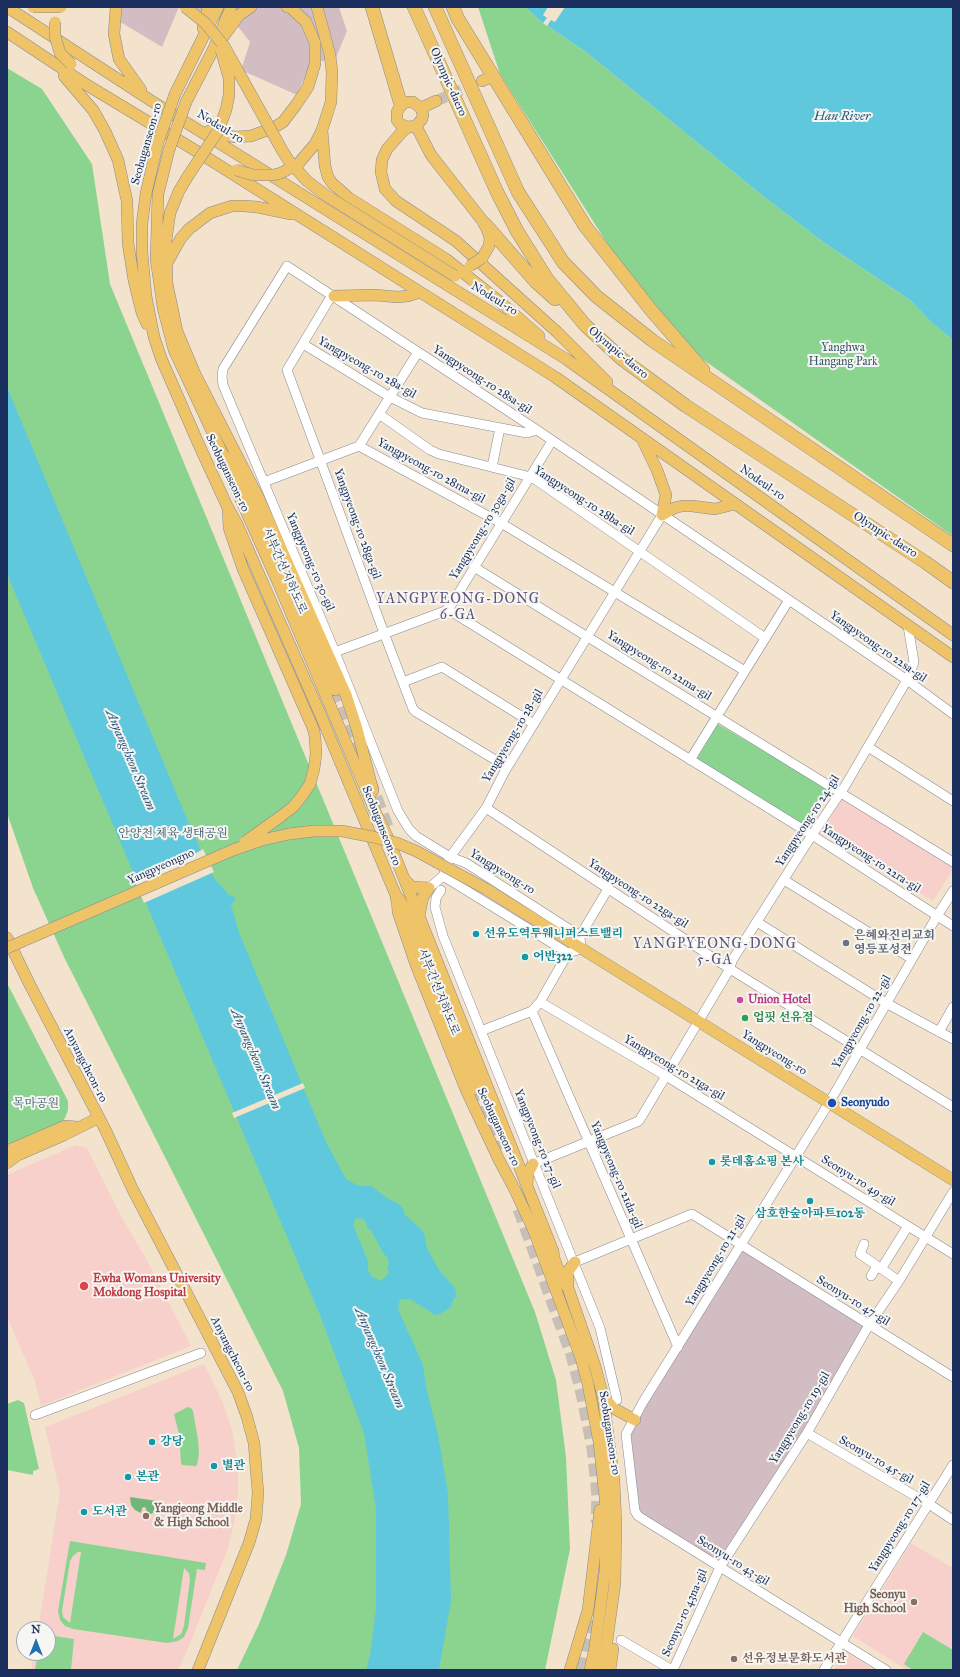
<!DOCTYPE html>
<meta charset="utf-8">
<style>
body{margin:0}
#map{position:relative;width:960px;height:1677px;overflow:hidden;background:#f3e3cd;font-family:"IM FELL Great Primer",serif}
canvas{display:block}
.frame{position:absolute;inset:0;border:8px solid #1b2f5e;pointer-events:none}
.north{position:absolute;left:16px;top:1621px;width:40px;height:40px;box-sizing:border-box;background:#f6f6f2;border:1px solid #9ea6b7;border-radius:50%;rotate:0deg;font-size:11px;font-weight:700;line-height:16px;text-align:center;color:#1b2f5e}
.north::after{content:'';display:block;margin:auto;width:14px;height:18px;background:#1f6fb2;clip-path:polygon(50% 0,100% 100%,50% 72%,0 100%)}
</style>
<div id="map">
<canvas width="960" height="1677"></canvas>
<div class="frame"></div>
<div class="north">N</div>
</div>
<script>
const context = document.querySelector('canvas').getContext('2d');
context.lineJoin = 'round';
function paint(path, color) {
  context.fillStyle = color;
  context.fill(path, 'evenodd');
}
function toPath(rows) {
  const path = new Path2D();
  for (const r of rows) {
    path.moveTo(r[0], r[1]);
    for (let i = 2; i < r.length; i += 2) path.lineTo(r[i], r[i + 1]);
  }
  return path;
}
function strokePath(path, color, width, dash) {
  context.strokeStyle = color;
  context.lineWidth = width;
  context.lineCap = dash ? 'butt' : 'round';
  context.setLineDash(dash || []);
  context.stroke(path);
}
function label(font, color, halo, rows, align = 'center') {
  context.font = font + ' "IM FELL Great Primer","Noto Serif KR",serif';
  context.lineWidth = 4;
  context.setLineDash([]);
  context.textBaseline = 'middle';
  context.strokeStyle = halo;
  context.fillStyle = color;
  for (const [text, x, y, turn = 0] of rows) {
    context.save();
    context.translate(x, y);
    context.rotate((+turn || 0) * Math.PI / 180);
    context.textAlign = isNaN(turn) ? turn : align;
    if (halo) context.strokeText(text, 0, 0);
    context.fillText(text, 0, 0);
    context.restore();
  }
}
paint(toPath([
 [842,799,953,866,953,869,933,901,821,833],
 [76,1145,87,1148,121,1216,144,1255,191,1346,41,1406,35,1381,7,1317,7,1175],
 [204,1364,223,1403,232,1430,238,1467,238,1495,234,1524,227,1551,189,1646,178,1670,31,1670,34,1653,48,1653,48,1629,38,1629,60,1492,45,1427],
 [911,1543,953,1568,953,1670,907,1670,853,1636],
 [845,1651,874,1670,834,1670]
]), '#f7d0cb');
paint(toPath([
 [122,7,179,7,162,47,117,20],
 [187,7,339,7,347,31,335,60,311,62,297,95,241,70,250,42,239,28],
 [740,1244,869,1325,720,1567,638,1516,626,1434]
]), '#d2bec2');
paint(toPath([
 [478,7,525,7,543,23,586,52,768,200,823,242,910,300,932,323,953,340,953,536,691,351,612,251,500,74],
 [7,68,42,89,92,164,110,284,535,1312,556,1380,566,1457,570,1549,545,1670,237,1670,259,1624,286,1555,301,1504,299,1448,283,1391,64,957,33,888,7,813],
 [718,724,828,789,805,827,695,762],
 [7,983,68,1101,68,1110,65,1118,58,1126,7,1149],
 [18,1400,24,1403,39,1469,33,1471,33,1475,7,1470,7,1404],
 [188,1407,191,1408,193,1411,198,1440,199,1454,197,1465,196,1466,182,1465,181,1463,179,1434,174,1414],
 [70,1541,206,1563,205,1570,197,1569,188,1628,184,1637,178,1641,167,1643,73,1629,65,1626,60,1620,58,1611],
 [78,1552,81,1552,70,1623,63,1617,62,1611,70,1561,73,1556],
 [184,1568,189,1573,190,1579,184,1626,181,1634,173,1639],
 [923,1632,953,1650,953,1670,913,1670,904,1664],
 [48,1635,74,1639,71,1670,35,1670,38,1653,48,1653]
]), '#8bd490');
paint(toPath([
 [130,1497,157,1501,153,1513,150,1514,147,1514,146,1508,144,1507,142,1508,141,1513,135,1510,131,1505]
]), '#70b67a');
paint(toPath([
 [525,7,953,7,953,340,932,323,910,300,823,242,768,200,586,52,543,23],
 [7,387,192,831,214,878,229,895,234,896,235,901,231,905,240,935,326,1142,346,1179,359,1186,371,1186,387,1198,397,1203,402,1207,405,1215,424,1232,427,1248,439,1270,455,1288,457,1297,454,1298,451,1307,440,1314,435,1315,410,1299,400,1299,398,1309,423,1365,426,1387,438,1435,448,1493,451,1601,439,1670,366,1670,370,1655,376,1609,376,1509,364,1433,320,1315,7,574],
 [356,1218,363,1219,366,1222,367,1228,371,1230,383,1253,388,1258,387,1260,389,1263,387,1269,389,1273,381,1281,371,1276,368,1270,368,1261,353,1225]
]), '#60c8dc');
paint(toPath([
 [548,7,565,7,555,22,551,20,547,26,543,23,547,18,543,15],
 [203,849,214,872,144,903,135,882,180,863],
 [303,1083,305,1088,234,1118,232,1113]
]), '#f3e3cd');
strokePath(toPath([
 [436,101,482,81]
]), '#c8bfb7', 11, [11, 5.5]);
strokePath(toPath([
 [335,689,360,753],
 [369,779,389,832],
 [476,1088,499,1150],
 [519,1209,572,1355,582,1393,593,1448,598,1496,597,1523],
 [556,1273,573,1316],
 [589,1367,602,1418],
 [608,1603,611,1563],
 [580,1670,591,1613]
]), '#c8bfb7', 13, [13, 6]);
const minor = toPath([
 [332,295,287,370,384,633,413,709,416,712,507,767],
 [303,344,390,397,422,413,527,433,537,430],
 [379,414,430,450,439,454,527,476,536,480,765,638],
 [359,446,501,523,745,671],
 [492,467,500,428],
 [264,482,359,446,418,352],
 [474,567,953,862],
 [447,609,812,835,953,926],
 [335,652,445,611,450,607,552,441],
 [403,682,442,667,534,724],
 [868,747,953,801],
 [690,760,789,600],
 [486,808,730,969,953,1107],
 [443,876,568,953,581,949,580,936,466,863,450,857,416,836,409,829,398,811,335,652,223,385,222,376,223,369,287,266,537,430,789,600,907,680,953,714],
 [784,880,912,959],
 [429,888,443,876,450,857,486,808,505,771,662,515],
 [441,890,436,898,435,907,443,936,600,1328,617,1400],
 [757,922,886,1003,932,1028,953,1039],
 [580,936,608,889],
 [540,1002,666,1076,953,1254],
 [532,1011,678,1347],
 [481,1031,532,1011,540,1002,568,953],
 [939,1032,953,1007],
 [533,1164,639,1121,728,972,733,959,812,835,845,786,907,680,914,662,908,626],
 [864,1244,860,1254,899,1281],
 [575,1262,692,1214,953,1377],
 [881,1269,908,1226],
 [871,1276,877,1266],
 [35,1415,201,1353],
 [807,1433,929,1504,953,1520],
 [621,1640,672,1670],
 [673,1670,720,1567,807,1433,869,1325,899,1281,953,1192],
 [824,1670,953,1465],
 [886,1670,638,1516,635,1511,626,1434,643,1402,829,1103,937,916,953,891]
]);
const major = toPath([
 [7,7,150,100,566,359,953,635],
 [116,7,114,34,119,59,141,90],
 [203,28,208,7],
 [7,32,87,85,193,149,555,377,953,657],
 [221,40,239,15,251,7],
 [64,76,93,110,105,131,118,160,127,201,128,243,134,281,142,313,147,324],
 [482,81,493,76],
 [175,94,218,7],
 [186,102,214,48,231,7],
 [421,108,436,101],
 [416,126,431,155,485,224,490,238,489,246,482,258],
 [408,127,400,124,397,120,397,112,401,105,405,102,413,102,421,108,423,115,422,119,416,126,408,127,402,132,387,149,382,160,381,172,385,189,396,201,456,241,557,332,607,382],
 [322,130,325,166,328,177,332,183,349,198,446,259,500,302,539,336],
 [209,131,217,134,235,137,251,136,273,128,283,122,296,105,308,87,315,64,315,43,306,22,291,8,287,7],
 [158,142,146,193,142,224,142,252,146,296,154,337,161,358,199,445,227,506,237,524,321,716,397,898,398,912,416,965,467,1092,499,1160,515,1190,534,1231,581,1358,588,1384,599,1442,607,1516,605,1572,595,1647,590,1670],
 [169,150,158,194,156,259,163,308,174,350,224,457,228,471,277,580,374,809,387,836,553,1251,554,1258,563,1282,568,1288,595,1366,603,1396,614,1481,616,1524,615,1583,606,1648,601,1670],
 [298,164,315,144,322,130,331,102,332,72,330,55,317,7],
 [188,176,179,191,170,213,166,241,167,283,177,331,195,374,259,499,346,695,357,729,373,791],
 [167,263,181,238,189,229,210,213,232,206,244,206,257,207,291,214],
 [334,296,375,295,397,297,408,296,420,292],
 [642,439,657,470,666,495,662,515],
 [228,509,229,528,243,569,313,728,315,736],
 [662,515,674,508,682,506,692,506,715,509,735,504],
 [404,879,412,887,429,888,423,897,419,916],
 [486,889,953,1180],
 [7,938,30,985,106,1131,132,1188,238,1392,247,1417,254,1443,258,1493,256,1519,249,1543,198,1670],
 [7,1151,65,1126,77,1127],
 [7,1163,18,1155,64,1135,98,1118],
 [527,1185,528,1173,533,1164],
 [568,1287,568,1271,575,1262],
 [603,1396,613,1408,635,1420],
 [570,1670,588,1610,600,1510],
 [610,1670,613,1649]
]);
const highway = toPath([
 [372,7,401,105],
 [414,7,497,192,517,231,547,279,585,325,622,359,686,406,925,562,953,582],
 [435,7,518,192,563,262,596,296,653,341,953,545],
 [453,7,458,19,585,226,651,310,703,370],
 [485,224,535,281,555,299],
 [224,457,235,467,258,512,335,689],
 [397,898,406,911,476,1088]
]);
strokePath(minor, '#878996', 10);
strokePath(major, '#878996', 12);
strokePath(highway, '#878996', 14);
strokePath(minor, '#fff', 9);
strokePath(major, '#efc469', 11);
strokePath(highway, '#efc469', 13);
const majorBridge = toPath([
 [33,7,61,7],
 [185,7,205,23,224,46,282,150,289,161,307,181,327,196,455,276],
 [55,22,55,36,60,53,71,64],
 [158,142,175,94],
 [169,150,186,102],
 [236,170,253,175,273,175,281,173,298,164],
 [188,176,218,131,226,110,229,95,229,78,221,50],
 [470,266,482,258],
 [245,842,280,817,293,807,302,796,310,784,314,769,316,754,315,736],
 [7,948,233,850,262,840,289,834,314,831,342,831,373,837,397,843,416,851,486,889]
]);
strokePath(majorBridge, '#878996', 12, []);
strokePath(majorBridge, '#efc469', 11);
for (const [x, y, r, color] of [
 [476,934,4,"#0f9aa8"],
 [846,943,4,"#6b7280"],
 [525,957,4,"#0f9aa8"],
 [740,1000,4,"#d1479c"],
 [745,1018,4,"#2e9e5b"],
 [832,1103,5,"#1a4fb4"],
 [712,1162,4,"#0f9aa8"],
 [810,1201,4,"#0f9aa8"],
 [84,1286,5,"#e0444e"],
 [152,1442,4,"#0f9aa8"],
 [214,1466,4,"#0f9aa8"],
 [128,1477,4,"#0f9aa8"],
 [84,1512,4,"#0f9aa8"],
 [146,1516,4,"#8d6e63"],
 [914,1602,4,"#8d6e63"],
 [734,1659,4,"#8d6e63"]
]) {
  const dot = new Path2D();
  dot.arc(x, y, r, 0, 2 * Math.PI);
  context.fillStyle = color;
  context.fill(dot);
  strokePath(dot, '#f6f6f2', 1.5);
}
label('12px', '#1b2f5e', '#f6f6f2', [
 ["Olympic-daero",448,82,66],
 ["Nodeul-ro",220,127,32],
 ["Seobuganseon-ro",147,144,-74],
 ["Nodeul-ro",494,299,32],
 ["Olympic-daero",618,353,40],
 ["Yangpyeong-ro 28a-gil",367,368,30],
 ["Yangpyeong-ro 28sa-gil",482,380,33],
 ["Yangpyeong-ro 28ma-gil",431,471,29],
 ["Seobuganseon-ro",227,473,64],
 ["Nodeul-ro",762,483,35],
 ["Yangpyeong-ro 28ba-gil",584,501,33],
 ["Yangpyeong-ro 28ga-gil",357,524,70],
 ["Yangpyeong-ro 30ga-gil",483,529,-59],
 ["Olympic-daero",885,535,33],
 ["Yangpyeong-ro 30-gil",310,562,67],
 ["서부간선지하도로",284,571,66],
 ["Yangpyeong-ro 22sa-gil",878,647,35],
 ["Yangpyeong-ro 22ma-gil",659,666,32],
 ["Yangpyeong-ro 28-gil",513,736,-59],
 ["Yangpyeong-ro 24-gil",808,821,-57],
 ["Seobuganseon-ro",381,826,68],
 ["Yangpyeong-ro 22ra-gil",871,859,33],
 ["Yangpyeongno",161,867,-24],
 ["Yangpyeong-ro",502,872,32],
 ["Yangpyeong-ro 22ga-gil",638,894,33],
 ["서부간선지하도로",438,992,68],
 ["Yangpyeong-ro 22-gil",862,1022,-60],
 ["Yangpyeong-ro",774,1053,32],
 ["Anyangcheon-ro",85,1065,63],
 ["Yangpyeong-ro 21ga-gil",674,1068,31],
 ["Seobuganseon-ro",498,1127,65],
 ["Yangpyeong-ro 27-gil",537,1139,68],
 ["Yangpyeong-ro 21da-gil",616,1175,67],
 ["Seonyu-ro 49-gil",858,1181,32],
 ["Yangpyeong-ro 21-gil",716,1261,-59],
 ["Seonyu-ro 47-gil",853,1301,32],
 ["Anyangcheon-ro",232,1354,63],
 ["Yangpyeong-ro 19-gil",800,1418,-59],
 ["Seobuganseon-ro",609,1433,81],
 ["Seonyu-ro 45-gil",876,1460,30],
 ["Yangpyeong-ro 17-gil",900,1527,-58],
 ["Seonyu-ro 43-gil",733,1561,32],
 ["Seonyu-ro 43na-gil",685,1613,-66]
]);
label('12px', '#37586a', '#f6f6f2', [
 ["Yanghwa",843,348],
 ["Hangang Park",843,362],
 ["안양천 체육 생태공원",173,834],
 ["목마공원",36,1104]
]);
label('bold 12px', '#0d838f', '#f6f6f2', [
 ["선유도역투웨니퍼스트밸리",484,934],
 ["어반322",533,957],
 ["롯데홈쇼핑 본사",720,1162],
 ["삼호한숲아파트102동",810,1214,"center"],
 ["강당",160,1442],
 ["별관",222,1466],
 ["본관",136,1477],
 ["도서관",92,1512]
], 'left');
label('bold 12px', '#5b616d', '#f6f6f2', [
 ["은혜와진리교회",854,936],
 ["영등포성전",854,950]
], 'left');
label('bold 12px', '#b23c85', '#f6f6f2', [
 ["Union Hotel",748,1000]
], 'left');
label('bold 12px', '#27864d', '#f6f6f2', [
 ["업핏 선유점",753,1018]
], 'left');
label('bold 12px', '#164399', '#f6f6f2', [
 ["Seonyudo",841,1103]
], 'left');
label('bold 12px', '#be3a42', '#f6f6f2', [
 ["Ewha Womans University",93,1279],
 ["Mokdong Hospital",93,1293]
], 'left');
label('bold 12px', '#785e54', '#f6f6f2', [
 ["Yangjeong Middle",154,1509],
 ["& High School",154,1523],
 ["Seonyu",906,1595,"right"],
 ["High School",906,1609,"right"],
 ["선유정보문화도서관",742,1659]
], 'left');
label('italic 13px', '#2c557e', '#f6f6f2', [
 ["Han River",842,117],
 ["Anyangcheon Stream",130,760,67],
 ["Anyangcheon Stream",255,1059,67],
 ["Anyangcheon Stream",379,1358,67]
]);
context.letterSpacing = '1px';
label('14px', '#5e537a', '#f6f6f2', [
 ["YANGPYEONG-DONG",458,600],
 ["6-GA",458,616],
 ["YANGPYEONG-DONG",715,945],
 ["5-GA",715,961]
]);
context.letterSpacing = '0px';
</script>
